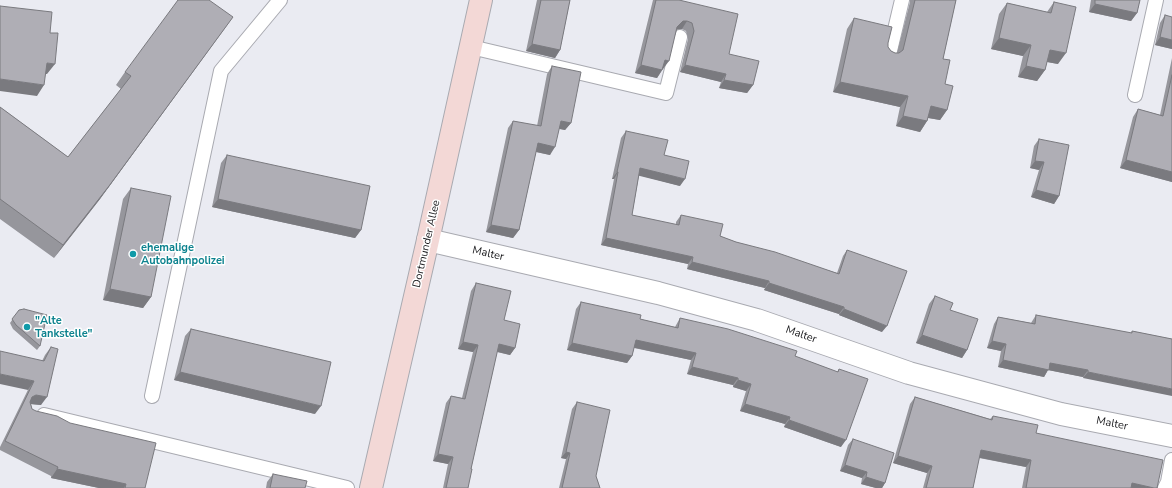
<!DOCTYPE html>
<style>
body{margin:0}
canvas{display:block;background:#eaebf2}
</style>
<canvas width="1172" height="488"></canvas>
<script>
const context = document.querySelector('canvas').getContext('2d');
context.lineJoin = 'round';
function toPath(rows) {
  const path = new Path2D();
  for (const r of rows) {
    path.moveTo(r[0], r[1]);
    for (let i = 2; i < r.length; i += 2) path.lineTo(r[i], r[i + 1]);
  }
  return path;
}
function strokePath(path, color, width, dash) {
  context.strokeStyle = color;
  context.lineWidth = width;
  context.lineCap = dash ? 'butt' : 'round';
  context.setLineDash(dash || []);
  context.stroke(path);
}
function paint(path, color) {
  context.fillStyle = color;
  context.fill(path, 'evenodd');
}
function label(font, color, halo, rows, align = 'center') {
  context.font = font + ' "Nunito Sans",sans-serif';
  context.lineWidth = 3;
  context.setLineDash([]);
  context.textBaseline = 'middle';
  context.strokeStyle = halo;
  context.fillStyle = color;
  for (const [text, x, y, turn = 0] of rows) {
    context.save();
    context.translate(x, y);
    context.rotate((+turn || 0) * Math.PI / 180);
    context.textAlign = isNaN(turn) ? turn : align;
    if (halo) context.strokeText(text, 0, 0);
    context.fillText(text, 0, 0);
    context.restore();
  }
}
const lane = toPath([
 [471,47,666,93,680,37],
 [889,55,902,0],
 [1135,95,1156,0],
 [152,396,221,71,280,0],
 [44,415,347,488],
 [1165,488,1168,482,1172,460]
]);
const street = toPath([
 [428,240,658,293,757,320,909,373,1061,414,1172,436]
]);
const secondary = toPath([
 [371,488,428,240,481,0]
]);
strokePath(lane, '#a9aab1', 16);
strokePath(street, '#a9aab1', 24);
strokePath(secondary, '#a9aab1', 24);
strokePath(lane, '#fff', 14);
strokePath(street, '#fff', 22);
strokePath(secondary, '#f3d8d6', 22);
paint(toPath([
 [537,0,570,0,560,50,555,58,526,51],
 [653,0,679,0,729,54,753,85,747,93,719,88,721,82,680,72,688,39,686,31,682,29,677,30,663,69,657,78,635,73],
 [910,0,956,0,943,59,945,84,947,110,940,120,928,118,927,121,920,132,896,126,900,107,833,92,847,29,854,18,888,43,888,47,891,51,895,53,897,53,910,2],
 [1091,0,1140,0,1137,13,1131,21,1089,12],
 [1054,2,1058,64,1047,62,1045,70,1037,81,1018,77,1023,56,991,49,999,14,1007,3,1047,12],
 [1165,15,1172,49,1155,45,1160,23],
 [233,17,100,199,54,258,0,219,0,107,68,157,121,89,116,85,125,72],
 [1172,58,1172,182,1120,168,1133,117,1138,109,1160,115],
 [552,66,571,123,565,130,559,129,550,155,536,152,519,230,513,238,486,232,508,128,513,121,537,126,547,74],
 [626,131,664,155,680,186,639,175,632,215,676,225,676,222,681,215,720,236,736,242,837,273,843,256,847,250,882,332,839,315,839,314,764,290,765,288,687,269,688,264,601,245,614,179,612,179,621,138],
 [1039,139,1059,196,1054,204,1031,197,1039,170,1030,168,1034,146],
 [227,155,361,230,355,238,212,207,221,163],
 [131,188,151,297,143,308,103,300,123,199],
 [476,283,504,320,515,348,510,355,497,352,471,469,468,488,443,488,448,464,433,461,446,403,451,396,462,398,473,352,458,349,471,291],
 [935,296,967,350,962,358,916,343,929,304],
 [581,302,640,319,675,327,680,318,795,356,837,372,839,369,841,447,784,427,785,424,740,411,746,391,733,387,733,385,687,374,691,360,634,348,632,356,627,363,567,350,576,309],
 [19,310,40,346,37,350,13,329,10,323],
 [1036,315,1131,333,1132,331,1172,339,1083,378,1083,377,1048,370,1044,377,998,367,1001,351,987,348,994,324,998,317,1031,323],
 [191,329,315,414,174,380,185,336],
 [51,347,41,405,31,404,32,409,145,488,99,488,51,478,51,476,0,450,0,447,45,355],
 [915,397,990,419,993,416,1036,433,1157,488,1022,488,1026,467,979,458,973,488,923,488,927,473,893,463,910,404],
 [577,402,596,476,600,488,559,488,566,459,561,458,572,409],
 [853,439,885,483,882,488,876,488,861,484,862,478,840,471,848,445],
 [273,474,305,488,266,488,267,482]
]), '#96969c');
paint(toPath([
 [1095,4,1137,13,1131,21,1089,12],
 [233,17,100,199,54,258,63,245],
 [683,21,687,21,682,29,677,29,672,35,677,27],
 [1160,37,1172,40,1172,49,1155,45],
 [999,38,1031,45,1023,56,991,49],
 [532,44,560,50,555,58,526,51],
 [1050,50,1066,53,1058,64,1042,61],
 [665,60,669,61,663,69,659,68],
 [47,63,55,64,47,74,39,74],
 [641,65,662,70,657,78,635,73],
 [685,65,726,74,721,82,680,72],
 [1026,66,1045,70,1037,81,1018,77],
 [0,79,44,85,37,96,0,91],
 [724,80,753,85,747,93,719,88],
 [840,82,908,96,900,107,833,92],
 [931,106,947,110,940,120,923,117],
 [903,116,927,121,920,132,896,126],
 [561,121,571,123,565,130,556,128],
 [538,143,555,147,550,155,532,151],
 [1126,160,1172,172,1172,182,1120,168],
 [1035,161,1044,162,1039,170,1030,168],
 [640,168,685,179,680,186,636,175],
 [617,172,618,172,614,179,612,179],
 [1036,190,1059,196,1054,204,1031,197],
 [218,199,361,230,355,238,212,207],
 [491,225,519,230,513,238,486,232],
 [606,238,693,257,688,264,601,245],
 [692,262,769,281,765,288,687,269],
 [769,283,844,307,839,314,764,290],
 [110,289,151,297,143,308,103,300],
 [844,309,887,326,882,332,839,315],
 [922,335,967,350,962,358,916,343],
 [636,340,696,353,691,360,631,347],
 [992,341,1006,344,1001,351,987,348],
 [463,342,478,345,473,352,458,349],
 [572,343,632,356,627,363,567,350],
 [499,344,515,348,510,355,494,351],
 [1003,360,1050,363,1088,370,1083,377,1048,370,1044,377,998,367],
 [692,367,738,378,733,385,687,374],
 [180,372,321,406,315,414,174,380],
 [1088,372,1172,389,1172,396,1083,378],
 [0,374,34,381,28,390,0,384],
 [738,380,751,384,746,391,733,387],
 [36,395,47,397,41,405,30,404,26,406,32,397],
 [745,404,790,417,785,424,740,411],
 [789,420,846,440,841,447,784,427],
 [981,450,1031,460,1026,467,976,457],
 [566,452,570,453,566,459,561,458],
 [438,454,453,457,448,464,433,461],
 [898,456,932,466,927,473,893,463],
 [845,465,867,472,862,478,840,471],
 [57,469,126,484,124,488,99,488,51,478],
 [866,477,885,483,882,488,876,488,861,484],
 [1132,483,1154,488,1129,488]
]), '#7a7a7f');
const building = toPath([
 [178,0,209,0,233,17,109,186,63,245,0,199,0,107,68,157,131,76,125,72,178,0],
 [541,0,570,0,560,50,532,44,541,0],
 [656,0,679,0,738,14,729,54,759,61,753,85,724,80,726,74,685,65,694,31,692,23,687,21,683,21,677,27,669,61,665,60,662,70,641,65,656,0],
 [915,0,956,0,943,59,950,60,945,84,953,86,947,110,931,106,927,121,903,116,908,96,840,82,854,18,892,27,888,43,888,47,891,51,895,53,899,53,903,50,915,0],
 [1095,0,1140,0,1137,13,1095,4,1095,0],
 [1054,2,1076,7,1066,53,1050,50,1045,70,1026,66,1031,45,999,38,1007,3,1051,13,1054,2],
 [0,6,52,12,50,33,58,33,55,64,47,63,44,85,0,79,0,6],
 [1165,15,1172,17,1172,40,1160,37,1165,15],
 [552,66,581,72,571,123,561,121,555,147,538,143,519,230,491,225,513,121,541,126,552,66],
 [1172,75,1172,172,1126,160,1138,109,1163,116,1172,75],
 [626,131,668,140,664,155,689,161,685,179,640,168,632,215,679,225,681,215,723,224,720,236,736,242,775,252,839,274,847,250,907,271,887,326,844,309,844,307,769,283,769,281,692,262,693,257,606,238,618,172,617,172,626,131],
 [1039,139,1069,145,1059,196,1036,190,1044,162,1035,161,1039,139],
 [227,155,370,186,361,230,218,199,227,155],
 [131,188,171,196,151,297,110,289,131,188],
 [476,283,511,291,504,320,520,324,515,348,499,344,471,469,472,469,468,488,446,488,453,457,438,454,451,396,465,399,478,345,463,342,476,283],
 [935,296,953,303,950,310,978,319,967,350,922,335,935,296],
 [581,302,641,315,640,319,678,328,680,318,728,329,797,351,795,356,838,372,839,369,868,379,846,440,789,420,790,417,745,404,751,384,738,380,738,378,692,367,696,353,636,340,632,356,572,343,581,302],
 [24,309,47,315,40,346,16,325,12,319,19,310,24,309],
 [1036,315,1132,333,1132,331,1172,339,1172,389,1088,372,1088,370,1050,363,1049,370,1003,360,1006,344,992,341,998,317,1035,324,1036,315],
 [191,329,331,362,321,406,180,372,191,329],
 [51,347,58,349,47,397,36,395,32,397,30,402,32,409,36,411,57,416,70,423,156,443,145,488,125,488,126,484,57,469,58,467,5,441,34,381,0,374,0,351,44,361,51,347],
 [915,397,992,420,993,416,1038,425,1036,433,1163,460,1157,488,1154,488,1132,483,1131,488,1026,488,1031,460,981,450,973,488,926,488,932,466,898,456,915,397],
 [577,402,610,410,596,476,600,488,562,488,570,453,566,452,577,402],
 [853,439,894,453,885,483,866,477,867,472,845,465,853,439],
 [273,474,307,481,305,488,270,488,273,474]
]);
paint(building, '#afaeb5');
strokePath(building, '#7a7a7f', 1);
for (const [x, y, r, color] of [
 [133,254,4,"#0f9aa8"],
 [27,327,4,"#0f9aa8"]
]) {
  const dot = new Path2D();
  dot.arc(x, y, r, 0, 2 * Math.PI);
  context.fillStyle = color;
  context.fill(dot);
  strokePath(dot, '#fff', 1.5);
}
label('11px', '#19191c', '#fff', [
 ["Dortmunder Allee",427,244,-77],
 ["Malter",488,254,13],
 ["Malter",801,335,19],
 ["Malter",1112,424,11]
]);
label('bold 11px', '#0d838f', '#fff', [
 ["ehemalige",141,248],
 ["Autobahnpolizei",141,261],
 ["\"Alte",35,321],
 ["Tankstelle\"",35,334]
], 'left');
</script>
